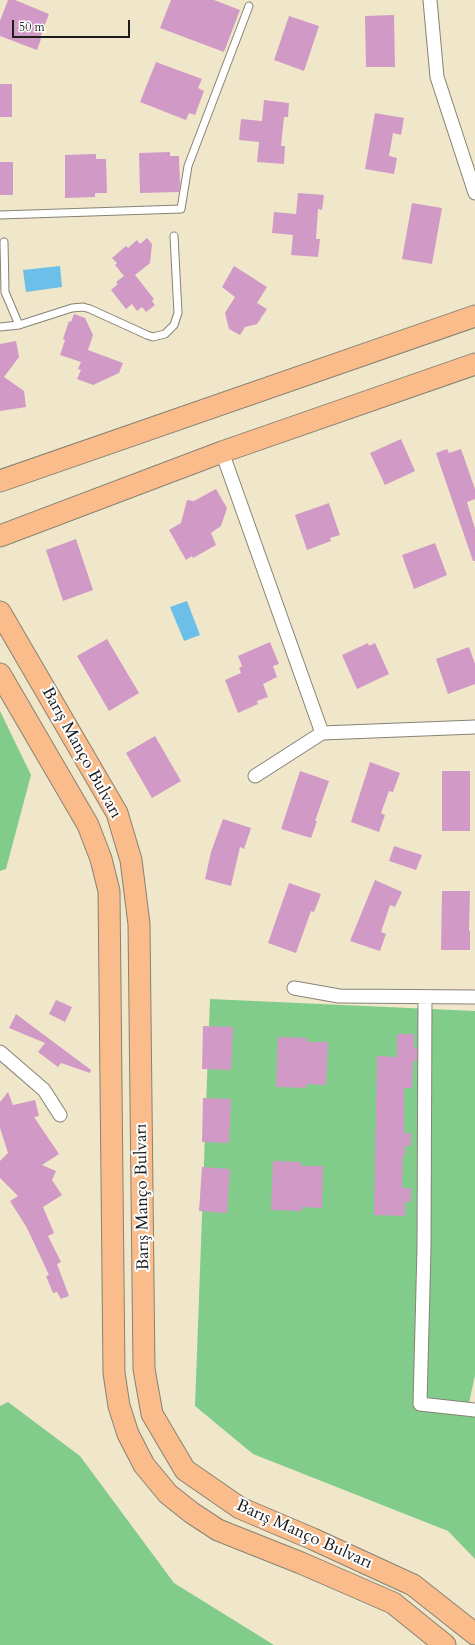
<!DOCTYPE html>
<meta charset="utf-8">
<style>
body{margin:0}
#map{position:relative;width:475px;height:1645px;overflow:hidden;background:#f0e7cb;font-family:Cardo,serif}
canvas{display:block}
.scale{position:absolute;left:12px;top:20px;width:118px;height:18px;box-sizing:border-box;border:2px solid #1c1c1c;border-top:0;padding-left:5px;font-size:12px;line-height:14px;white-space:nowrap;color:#1c1c1c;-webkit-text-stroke:3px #fff;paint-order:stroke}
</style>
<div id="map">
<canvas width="475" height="1645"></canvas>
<div class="scale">50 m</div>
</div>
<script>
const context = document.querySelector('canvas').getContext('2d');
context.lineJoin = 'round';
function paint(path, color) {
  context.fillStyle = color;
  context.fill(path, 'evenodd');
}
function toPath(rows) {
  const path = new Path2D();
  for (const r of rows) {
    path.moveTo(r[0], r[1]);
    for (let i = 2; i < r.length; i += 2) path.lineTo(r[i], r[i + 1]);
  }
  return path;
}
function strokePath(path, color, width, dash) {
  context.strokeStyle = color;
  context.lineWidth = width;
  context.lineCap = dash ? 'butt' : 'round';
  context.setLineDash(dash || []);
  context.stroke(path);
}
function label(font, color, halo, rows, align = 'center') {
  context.font = font + ' Cardo,serif';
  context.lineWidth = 4;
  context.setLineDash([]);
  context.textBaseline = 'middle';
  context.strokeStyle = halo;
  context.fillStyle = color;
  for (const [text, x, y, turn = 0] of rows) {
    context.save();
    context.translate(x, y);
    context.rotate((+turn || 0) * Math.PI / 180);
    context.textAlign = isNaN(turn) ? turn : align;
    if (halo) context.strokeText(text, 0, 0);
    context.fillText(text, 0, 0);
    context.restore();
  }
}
paint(toPath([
 [0,711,31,775,6,869,0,871],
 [210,999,475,1011,475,1375,466,1417,475,1417,475,1559,448,1531,253,1454,195,1406],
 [8,1402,80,1456,174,1583,274,1645,0,1645,0,1406]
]), '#81cc8a');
paint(toPath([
 [60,266,62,287,26,292,23,270],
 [187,601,200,635,184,641,170,607]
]), '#6cbfe8');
paint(toPath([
 [8,0,15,0,49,14,40,38,41,39,37,50,0,36,0,21],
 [171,0,214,0,240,10,224,52,160,28],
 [394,15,395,67,366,67,365,16],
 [289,16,319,26,304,71,274,60],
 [156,62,202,79,198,88,204,91,195,115,189,113,186,120,140,102],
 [0,84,12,84,12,117,0,117],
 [264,100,289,103,288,117,284,117,281,146,285,146,284,164,257,162,259,142,239,140,241,119,262,121],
 [375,113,404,118,401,135,393,133,389,156,397,158,394,174,365,169],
 [170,152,170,156,179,156,180,184,179,192,140,193,139,153],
 [96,154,96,159,106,159,107,193,95,193,95,197,65,198,65,155],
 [0,162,13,162,13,195,0,195],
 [298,193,324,195,322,210,318,209,316,239,320,239,318,257,291,255,293,235,272,233,274,212,296,214],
 [412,203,442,208,432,264,402,259],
 [147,238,152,244,150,263,135,275,154,299,152,301,155,305,146,312,142,307,137,311,132,304,126,309,111,290,118,284,116,282,124,276,115,265,117,263,112,258,126,246,128,248,137,240,140,244],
 [234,266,267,287,257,303,267,309,257,324,245,327,240,335,229,329,225,313,235,297,222,287],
 [74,314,85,318,93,335,88,350,123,363,119,373,93,385,77,379,81,370,78,369,81,362,60,355,65,340,63,339,69,321,71,322],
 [16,341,19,357,4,377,24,391,26,407,0,411,0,344],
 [401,439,415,471,385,485,370,453],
 [447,449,449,453,461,449,475,489,475,499,467,502,475,529,475,561,473,561,436,453],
 [216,489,227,508,221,526,211,533,216,545,193,558,192,556,186,560,169,530,181,523,187,500,194,501],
 [329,503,340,535,330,538,331,541,307,550,295,515],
 [76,539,93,590,63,601,46,550],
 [435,543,447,575,414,589,402,555],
 [107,639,139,693,109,711,77,656],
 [270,642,279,664,273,666,277,677,263,684,268,697,257,701,258,704,238,713,225,680,241,673,239,668,242,666,238,656],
 [368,643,369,646,375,643,389,674,357,689,342,655],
 [469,647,475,664,475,684,448,694,436,659],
 [155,736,181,781,152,798,126,753],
 [370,762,400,773,393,792,389,791,381,813,385,815,379,832,351,822],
 [300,771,329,781,315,821,317,821,311,838,281,829],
 [442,771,470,771,470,831,442,831],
 [223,819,251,828,244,849,240,847,231,886,205,879,211,852],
 [394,846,422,855,416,870,389,861],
 [375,880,402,892,395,907,390,905,381,932,386,934,380,951,350,941],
 [289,883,321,894,314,912,311,911,296,953,268,943],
 [442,891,470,891,469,931,470,931,470,950,441,950],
 [56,1000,72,1007,65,1022,49,1014],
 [16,1014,91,1070,90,1073,61,1063,58,1067,38,1052,45,1043,9,1028],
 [203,1026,233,1027,231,1070,202,1069],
 [397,1034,414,1034,414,1048,417,1048,417,1061,413,1061,412,1088,404,1088,404,1133,411,1133,411,1146,405,1146,405,1155,403,1155,402,1188,411,1188,411,1202,405,1202,405,1216,374,1215,377,1056,397,1057],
 [278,1037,307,1038,307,1042,328,1042,326,1085,306,1084,306,1088,276,1087],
 [8,1092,13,1105,35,1100,39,1116,34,1117,59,1154,42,1165,56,1171,52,1180,62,1195,43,1207,54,1233,48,1236,61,1262,57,1264,69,1296,61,1299,57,1292,53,1293,46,1276,49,1275,27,1228,10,1201,18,1196,0,1178,0,1161,8,1153,0,1128,0,1102],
 [203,1098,231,1099,229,1143,202,1142],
 [273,1161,301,1162,301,1166,323,1166,322,1208,302,1207,302,1211,271,1210],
 [202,1167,230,1169,227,1213,199,1211]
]), '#d199c5');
const lane = toPath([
 [0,215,181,209,188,166,249,6],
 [4,242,5,292,19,325],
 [0,327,19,325,72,308,83,307,90,309,147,335,153,337,165,334,174,325,178,313,174,236]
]);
const street = toPath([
 [430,0,437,77,475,193],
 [222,452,322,733,475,727],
 [255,776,322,733],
 [294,988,339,996,475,997],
 [425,997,424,1248,420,1404,475,1410],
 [0,1052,44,1090,60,1115]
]);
const primary = toPath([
 [0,481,475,316],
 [0,536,222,452,475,364],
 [0,612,117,813,131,860,139,924,144,1369,152,1414,185,1470,240,1508,313,1539,413,1585,475,1634],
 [0,674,88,825,101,859,109,891,114,1373,119,1406,128,1434,144,1465,168,1494,192,1513,218,1530,301,1563,393,1603,445,1645]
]);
strokePath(lane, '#868274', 9);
strokePath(street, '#868274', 15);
strokePath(primary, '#868274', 23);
strokePath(lane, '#fff', 7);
strokePath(street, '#fff', 13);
strokePath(primary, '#fabc8b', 21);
label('17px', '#1c1c1c', '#fff', [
 ["Barış Manço Bulvarı",81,753,61],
 ["Barış Manço Bulvarı",143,1197,-91],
 ["Barış Manço Bulvarı",304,1535,24]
]);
</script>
